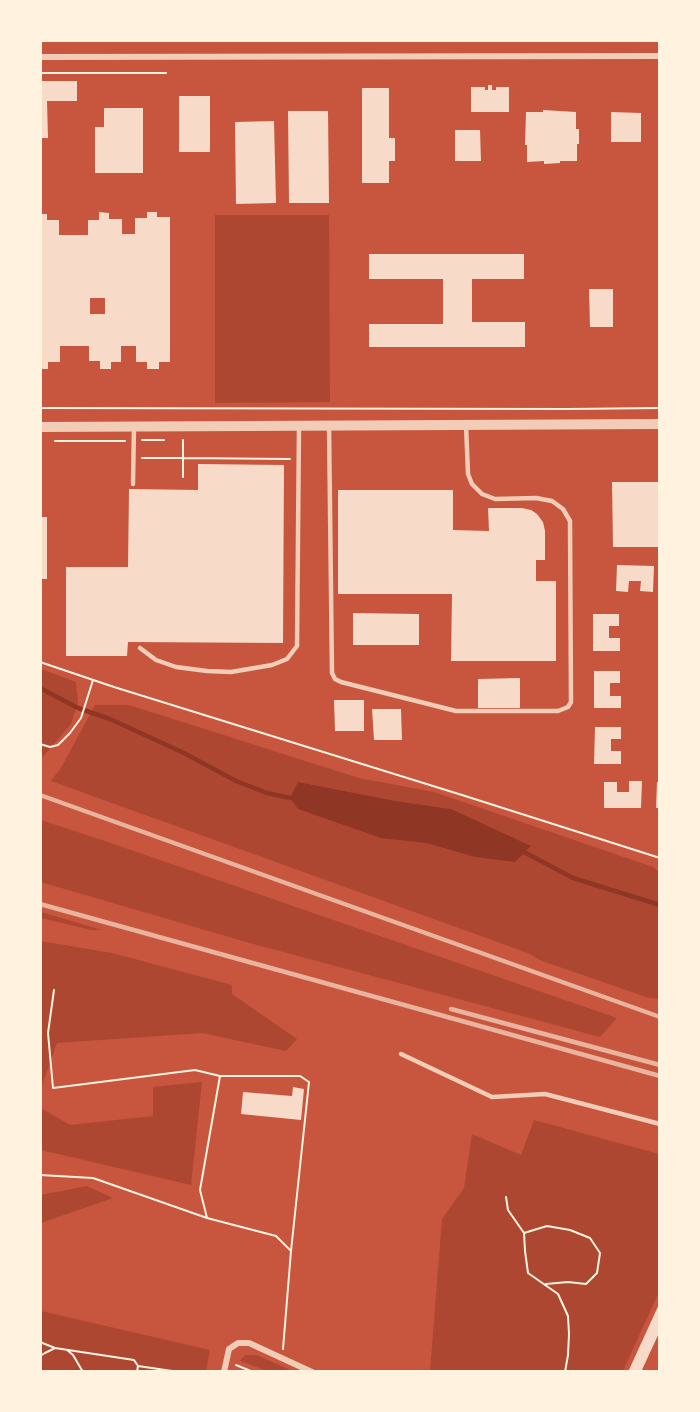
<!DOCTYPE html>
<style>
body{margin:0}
#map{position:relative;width:700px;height:1412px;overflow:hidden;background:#c8553d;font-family:Poppins,sans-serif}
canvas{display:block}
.frame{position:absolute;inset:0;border:42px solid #fff3e0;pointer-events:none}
</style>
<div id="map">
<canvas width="700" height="1412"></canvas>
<div class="frame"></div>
</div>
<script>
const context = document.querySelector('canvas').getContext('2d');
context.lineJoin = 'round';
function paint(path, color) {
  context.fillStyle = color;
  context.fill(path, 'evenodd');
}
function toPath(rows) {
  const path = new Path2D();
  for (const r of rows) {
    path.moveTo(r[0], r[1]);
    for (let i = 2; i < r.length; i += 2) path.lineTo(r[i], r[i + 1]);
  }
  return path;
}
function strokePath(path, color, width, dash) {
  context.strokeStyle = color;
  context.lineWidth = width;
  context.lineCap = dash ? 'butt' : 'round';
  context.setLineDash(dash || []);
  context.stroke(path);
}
paint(toPath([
 [215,215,329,215,330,402,215,403],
 [41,669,76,682,78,702,71,724,41,759],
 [95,705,129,705,359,778,434,792,653,867,659,872,659,999,649,998,542,961,528,953,51,781,61,768],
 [298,782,396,801,451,809,475,857,426,843,404,840,335,821,298,809],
 [41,820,105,841,617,1018,600,1037,246,942,41,882],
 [41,912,102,930,91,930,41,918],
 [41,941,112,953,232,985,232,994,297,1039,286,1051,202,1033,57,1043,41,1088],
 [202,1082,191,1185,41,1150,41,1108,70,1125,153,1116,153,1087],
 [534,1120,659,1154,659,1292,623,1371,430,1372,442,1219,464,1188,472,1134,521,1155],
 [87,1186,113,1198,41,1223,41,1195],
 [41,1311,210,1350,206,1371,41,1372],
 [245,1355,256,1355,293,1371,267,1371,240,1361]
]), '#ae4732');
paint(toPath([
 [298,782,396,801,451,809,531,846,515,862,475,857,426,843,381,838,298,809,290,798]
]), '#8f3625');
strokePath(toPath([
 [40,688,78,708,110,719,184,753,236,781,267,793,290,798],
 [524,852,573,878,660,905]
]), '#8f3625', 4.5);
paint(toPath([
 [40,81,77,81,77,101,47,101,48,138,40,138],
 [488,85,492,85,492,90,496,90,496,87,509,87,509,112,471,112,471,87,485,87,485,90,488,90],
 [362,88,389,88,389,138,395,138,395,161,389,161,389,183,362,183],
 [179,96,210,96,210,152,179,152],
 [104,108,143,108,143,173,95,173,95,127,104,127],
 [543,110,576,112,576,129,579,129,579,144,577,144,577,161,560,161,560,163,544,164,544,161,527,162,527,145,525,145,526,112,543,112],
 [288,111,328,111,329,203,289,203],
 [611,112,641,113,641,142,611,142],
 [274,121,276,203,236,204,235,122],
 [455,130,480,130,481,161,455,161],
 [99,212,109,213,109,219,122,219,122,234,135,234,135,218,147,218,147,212,157,212,157,217,170,217,170,362,159,362,159,369,147,369,147,362,136,362,136,346,121,346,121,362,111,362,111,369,100,369,100,361,89,361,89,346,60,346,60,362,48,362,48,369,40,369,40,214,47,214,47,220,59,220,59,235,88,235,88,220,99,220],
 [90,298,105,298,105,314,90,314],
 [369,254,524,254,524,279,472,279,472,322,525,322,525,347,369,347,369,324,443,324,443,279,369,279],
 [589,289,613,289,613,327,590,327],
 [198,464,284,465,283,643,128,642,127,656,66,656,66,567,128,567,129,489,198,490],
 [612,482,660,482,660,547,613,547],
 [338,490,453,490,453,530,489,531,488,508,522,508,531,510,537,514,543,522,545,531,545,560,536,560,536,581,556,581,556,661,451,661,452,594,338,594],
 [40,517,47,517,47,579,40,579],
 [617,565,654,566,653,592,640,591,641,581,629,581,628,592,616,591],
 [353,613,419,614,419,645,353,645],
 [593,614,619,614,619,626,609,626,609,638,620,638,620,651,593,651],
 [594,671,620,671,620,683,610,683,610,696,621,696,621,708,594,708],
 [520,678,520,708,478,708,478,679],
 [334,700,364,700,364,731,335,731],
 [372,709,401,709,402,740,374,740],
 [595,727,621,727,621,739,611,739,611,751,621,751,621,764,594,764],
 [629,781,642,781,641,808,604,808,604,782,617,782,617,792,629,792],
 [657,782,660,782,660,808,656,808],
 [293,1087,304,1089,301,1120,241,1114,243,1092,292,1096],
 [660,1302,660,1331,641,1372,628,1372]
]), '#f7dbc8');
strokePath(toPath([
 [40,73,166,73],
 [40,408,568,409,660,408],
 [142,440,164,440],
 [55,441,125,441],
 [142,458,183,458,183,440],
 [183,477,183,458,290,459],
 [40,662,114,687,462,795,660,858],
 [40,744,50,747,58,745,70,733,81,718,93,680],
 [54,990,48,1033,53,1088,195,1070,220,1076,300,1076,309,1082,291,1251,283,1349],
 [220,1076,200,1190,207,1218,276,1236,291,1251],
 [40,1175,93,1178,207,1218],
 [506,1197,508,1210,524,1233,525,1251,528,1273,558,1294,568,1316,569,1334,568,1355,565,1372],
 [524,1233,547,1226,570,1230,590,1238,600,1253,597,1273,586,1284,568,1282,546,1284],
 [40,1342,55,1348,134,1360,138,1366,179,1372],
 [67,1350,73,1355,83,1372],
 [40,1356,45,1353,55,1348],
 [236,1365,253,1372],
 [137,1372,138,1366]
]), '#fff3e0', 2);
strokePath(toPath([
 [329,425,332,673,335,679,341,682,456,711,558,711,568,707,571,702,570,521,563,509,552,501,536,498,495,499,482,494,472,484,468,474,466,425],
 [133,484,134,427],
 [140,648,156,660,176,667,207,671,231,672,272,665,287,659,297,646,299,426],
 [401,1054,492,1097,545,1094,660,1124]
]), '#f1ccb7', 4.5);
strokePath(toPath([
 [40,57,660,56],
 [224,1372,229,1349,238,1343,249,1343,312,1372]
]), '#f1ccb7', 6);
strokePath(toPath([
 [40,427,660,424]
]), '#f1ccb7', 10);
strokePath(toPath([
 [40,795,660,1017],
 [40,904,660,1076],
 [451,1009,660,1065]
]), '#e9b49f', 4.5);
</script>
